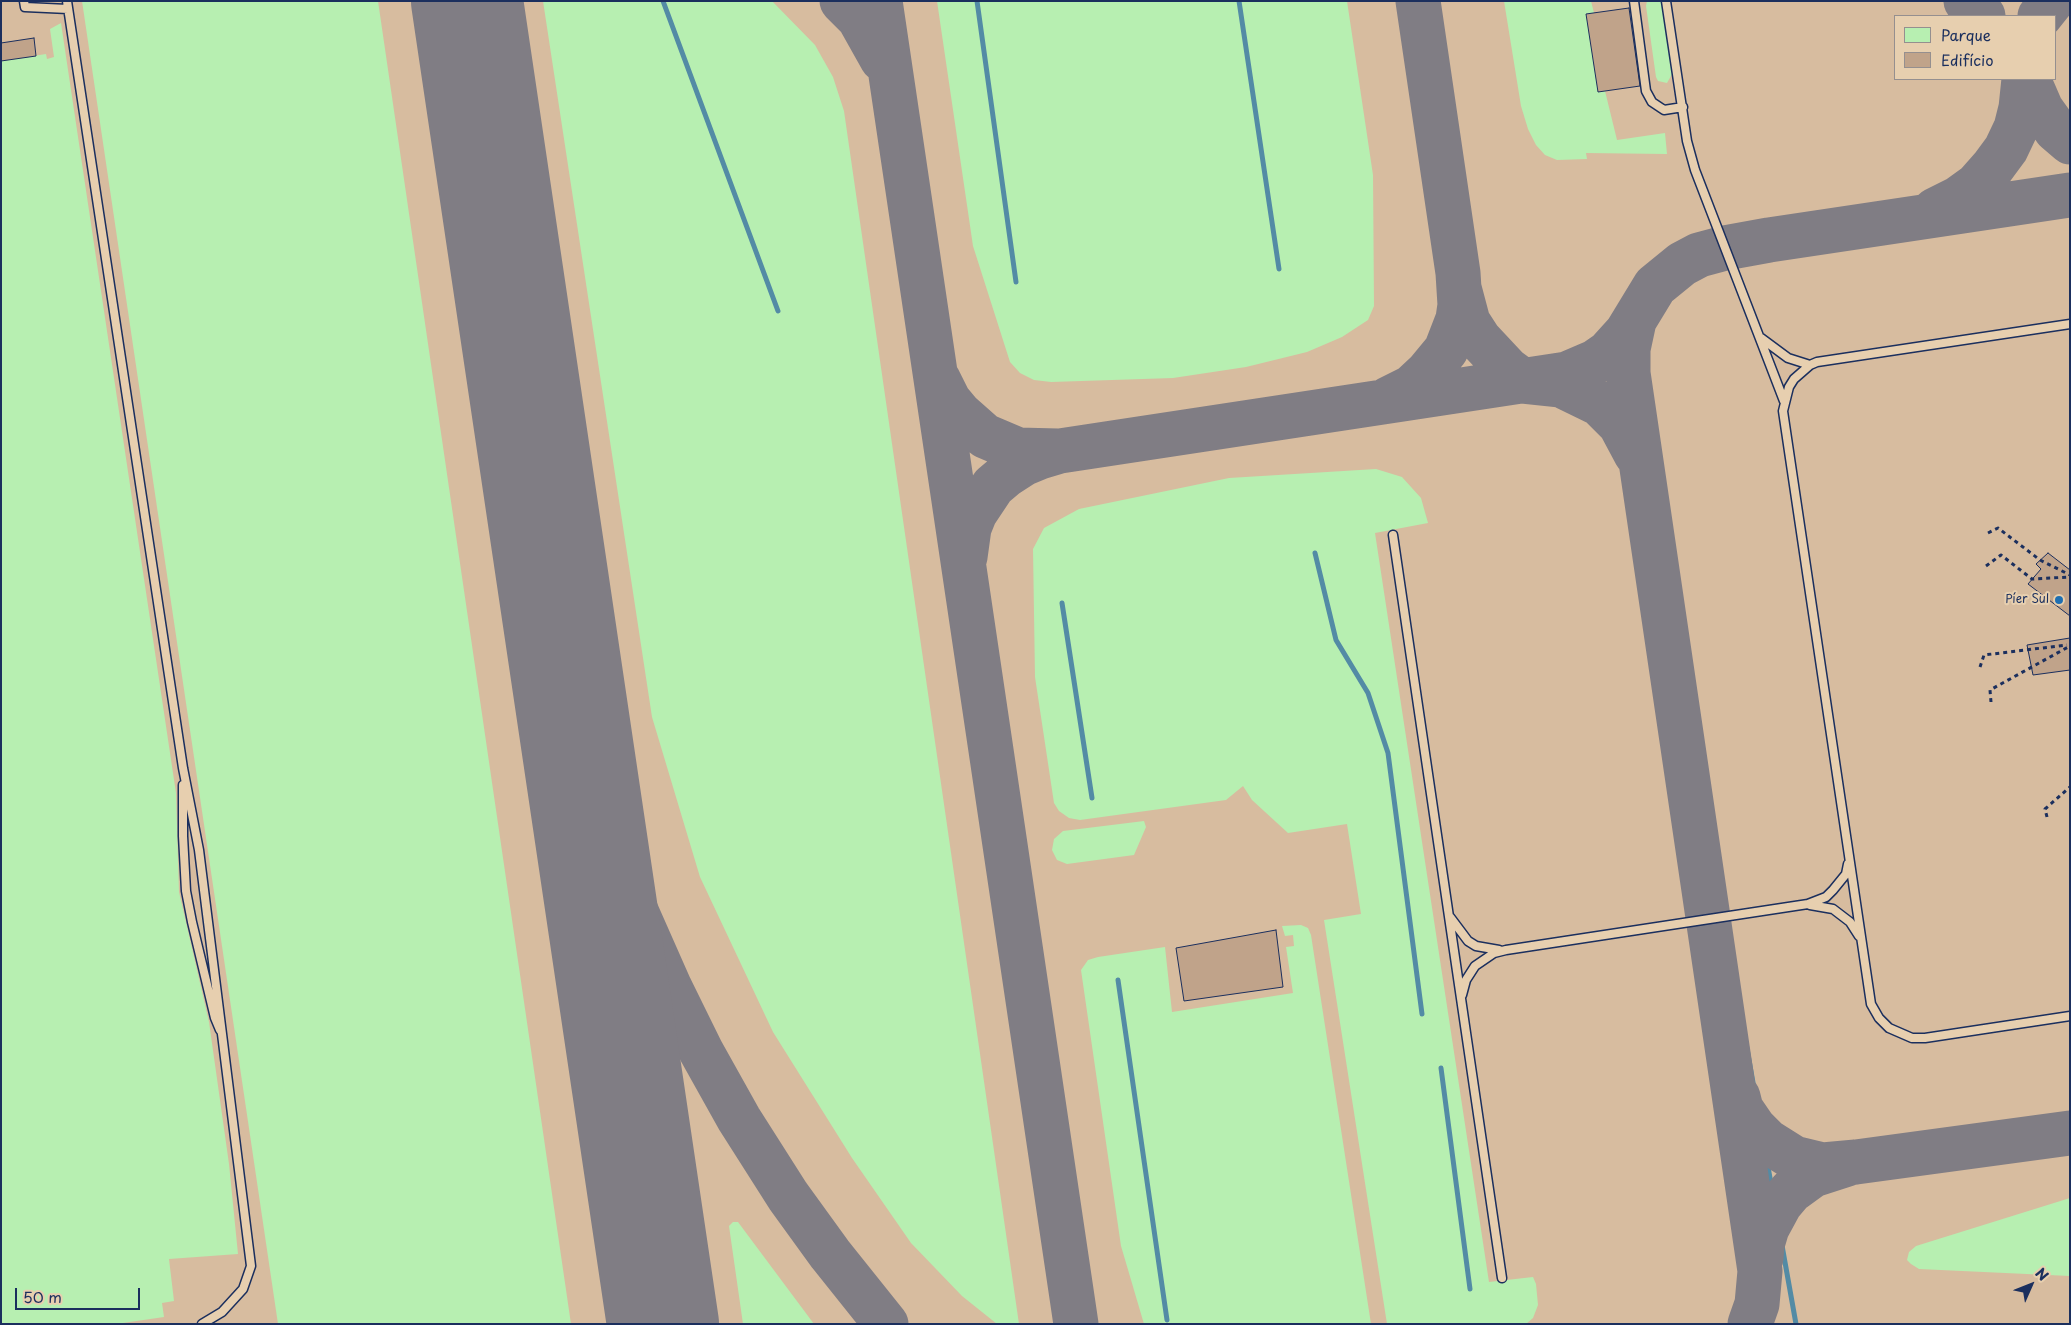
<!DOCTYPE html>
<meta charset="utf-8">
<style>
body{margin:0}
#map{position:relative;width:2071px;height:1325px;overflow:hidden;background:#e6cbaa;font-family:"Playpen Sans",sans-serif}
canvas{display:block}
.frame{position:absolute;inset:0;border:2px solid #1b2f5e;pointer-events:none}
.legend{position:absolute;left:1894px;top:15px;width:162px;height:65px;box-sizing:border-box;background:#e7cfaf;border:1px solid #958f8f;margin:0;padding:6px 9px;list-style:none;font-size:15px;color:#1b2f5e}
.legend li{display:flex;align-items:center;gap:10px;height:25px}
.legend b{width:25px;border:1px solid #958f8f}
.north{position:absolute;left:2006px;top:1260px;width:50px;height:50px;-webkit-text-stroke:4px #e7cfaf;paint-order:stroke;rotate:46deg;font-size:14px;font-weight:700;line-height:20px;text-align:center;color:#1b2f5e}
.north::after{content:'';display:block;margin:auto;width:18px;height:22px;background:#1b2f5e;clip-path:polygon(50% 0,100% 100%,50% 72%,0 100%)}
.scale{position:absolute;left:15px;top:1288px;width:125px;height:22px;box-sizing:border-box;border:2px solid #1b2f5e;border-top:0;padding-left:6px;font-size:15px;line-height:18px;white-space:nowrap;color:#1b2f5e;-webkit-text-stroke:4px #e7cfaf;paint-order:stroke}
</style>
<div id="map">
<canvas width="2071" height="1325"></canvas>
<div class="frame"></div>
<ul class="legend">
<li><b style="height:14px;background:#b7efb1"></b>Parque</li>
<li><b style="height:14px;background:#c0a38a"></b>Edifício</li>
</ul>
<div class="north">N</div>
<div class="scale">50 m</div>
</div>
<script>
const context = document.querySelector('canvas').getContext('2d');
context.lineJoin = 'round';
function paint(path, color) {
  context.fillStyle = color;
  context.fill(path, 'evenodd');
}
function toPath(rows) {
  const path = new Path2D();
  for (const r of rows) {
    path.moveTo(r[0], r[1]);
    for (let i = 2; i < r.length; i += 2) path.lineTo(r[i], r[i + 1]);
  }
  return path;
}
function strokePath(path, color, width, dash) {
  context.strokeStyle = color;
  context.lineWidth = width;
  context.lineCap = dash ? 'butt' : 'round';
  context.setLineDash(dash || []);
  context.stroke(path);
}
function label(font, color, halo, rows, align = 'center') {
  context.font = font + ' "Playpen Sans",sans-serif';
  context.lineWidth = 4;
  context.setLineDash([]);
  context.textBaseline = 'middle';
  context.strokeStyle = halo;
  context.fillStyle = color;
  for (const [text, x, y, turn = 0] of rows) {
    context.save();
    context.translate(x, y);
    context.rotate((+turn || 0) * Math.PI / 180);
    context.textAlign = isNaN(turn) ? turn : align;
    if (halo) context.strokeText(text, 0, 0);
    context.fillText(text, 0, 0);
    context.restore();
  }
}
paint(toPath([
 [1,1,2070,1,2070,1324,1,1324],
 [1895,16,2055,16,2055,79,1895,79]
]), '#d7bc9f');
paint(toPath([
 [82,1,378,1,571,1324,278,1324],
 [543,1,772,1,815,45,833,77,844,111,1019,1324,997,1324,962,1296,911,1243,852,1158,773,1032,700,877,652,717],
 [937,1,1347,1,1373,175,1374,306,1368,320,1342,337,1307,352,1246,367,1173,378,1051,382,1034,380,1020,373,1010,362,973,246],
 [1504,1,1591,1,1594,13,1598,92,1605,91,1617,140,1665,133,1667,154,1586,153,1587,159,1557,160,1545,155,1536,145,1528,129,1521,106],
 [1647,1,1660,1,1662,4,1672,74,1667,83,1658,81,1656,77,1646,6],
 [61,23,176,793,179,892,209,1022,229,1164,238,1254,169,1259,174,1301,162,1303,164,1317,116,1324,1,1324,1,61,46,54,47,59,54,57,50,29],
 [1376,469,1402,477,1421,498,1428,523,1375,533,1489,1282,1533,1277,1536,1284,1538,1305,1533,1318,1526,1324,1387,1324,1324,920,1361,914,1347,824,1288,833,1252,800,1243,786,1226,800,1080,820,1069,818,1059,811,1054,803,1035,677,1033,549,1044,528,1079,509,1229,478],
 [1144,821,1146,827,1134,855,1067,864,1057,860,1052,850,1054,839,1063,831],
 [1301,925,1308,928,1311,935,1371,1324,1144,1324,1121,1246,1081,970,1088,960,1098,957,1165,947,1172,1012,1293,993,1286,947,1294,946,1293,935,1285,936,1282,926],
 [2070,1198,2070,1276,1919,1269,1911,1264,1907,1260,1909,1252,1916,1246],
 [733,1222,738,1222,814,1324,743,1324,729,1226]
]), '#b7efb1');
strokePath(toPath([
 [663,1,778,311],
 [977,1,1016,282],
 [1239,1,1279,269],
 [1315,553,1336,640,1368,693,1388,753,1422,1014],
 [1062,603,1092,798],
 [1726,931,1796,1324],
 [1118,980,1167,1320],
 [1441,1068,1470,1289]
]), '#538ba5', 5);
strokePath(toPath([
 [842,1,859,18,882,59],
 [880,1,1076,1324],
 [1966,1,1983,16],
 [2040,16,2052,1],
 [2028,79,2041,109,2056,130,2070,142],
 [1935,210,1959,198,1977,185,1992,168,2006,149,2016,128,2021,108,2024,79],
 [1459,288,1468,322,1479,339,1508,370,1523,381,1561,385,1600,404,1620,424,1636,454],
 [1634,321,1628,349,1628,373,1760,1271,1757,1304,1750,1324],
 [938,379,949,401,959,413,985,436,1018,450,1058,451],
 [1388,399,1412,387,1427,373,1446,350,1458,319,1460,305,1458,273,1418,1],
 [965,557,969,528,975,513,993,486,1006,475,1023,464,1040,457,1060,451,1567,374,1595,362,1608,353,1627,332,1655,286,1682,264,1699,255,1725,248,1769,240,2070,195],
 [581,768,632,902,670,988,701,1051,739,1119,788,1196,830,1254,886,1324],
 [1738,1097,1741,1109,1754,1128,1767,1141,1794,1158,1823,1165,1856,1162,2070,1133],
 [1761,1258,1762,1245,1767,1228,1780,1204,1791,1191,1813,1175,1847,1164]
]), '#807d84', 45);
strokePath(toPath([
 [467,1,663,1324]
]), '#807d84', 112);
const building = toPath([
 [1629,8,1640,86,1598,92,1586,14,1629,8],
 [34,38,36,56,1,61,1,43,34,38],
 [2048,553,2070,570,2070,616,2028,584,2041,569,2036,564,2048,553],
 [2070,638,2070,670,2033,675,2027,645,2070,638],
 [1276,930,1283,987,1184,1001,1176,948,1276,930]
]);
paint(building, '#c0a38a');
strokePath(building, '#1b2f5e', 1);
const lane = toPath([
 [24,1,25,7,68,9],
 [67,1,183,768,199,850,251,1266,243,1289,222,1312,202,1324],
 [1634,1,1646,91,1652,102,1664,110,1683,107],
 [1666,1,1687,141,1695,170,1784,401],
 [2070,324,1817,362,1810,365,1794,379,1789,387,1783,411,1871,1004,1879,1018,1889,1028,1912,1038,1925,1038,2070,1016],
 [1761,338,1788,358,1810,365],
 [1393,535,1502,1278],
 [183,785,183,836,186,891,192,922,215,1018,220,1030],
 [1810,905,1833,909,1850,922,1859,936],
 [1450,917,1468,941,1476,946,1499,950],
 [1462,995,1466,980,1475,966,1494,953,1506,950,1808,904,1826,897,1833,890,1846,874,1848,864]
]);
strokePath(lane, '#1b2f5e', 11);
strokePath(toPath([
 [1988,533,1998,528,2040,560,2070,575],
 [1986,566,2001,555,2032,579,2070,577],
 [1980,667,1984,655,2067,645],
 [1991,702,1990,690,2070,646],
 [2047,817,2045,809,2070,787]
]), '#1b2f5e', 3, [4, 4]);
strokePath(lane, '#e7cfaf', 8);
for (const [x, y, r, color] of [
 [2059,600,5,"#1f6fb2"]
]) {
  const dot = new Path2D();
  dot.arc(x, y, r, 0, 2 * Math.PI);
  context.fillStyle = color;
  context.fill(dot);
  strokePath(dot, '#e7cfaf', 2);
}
label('12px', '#1b2f5e', '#e7cfaf', [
 ["Píer Sul",2049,600]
], 'right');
</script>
